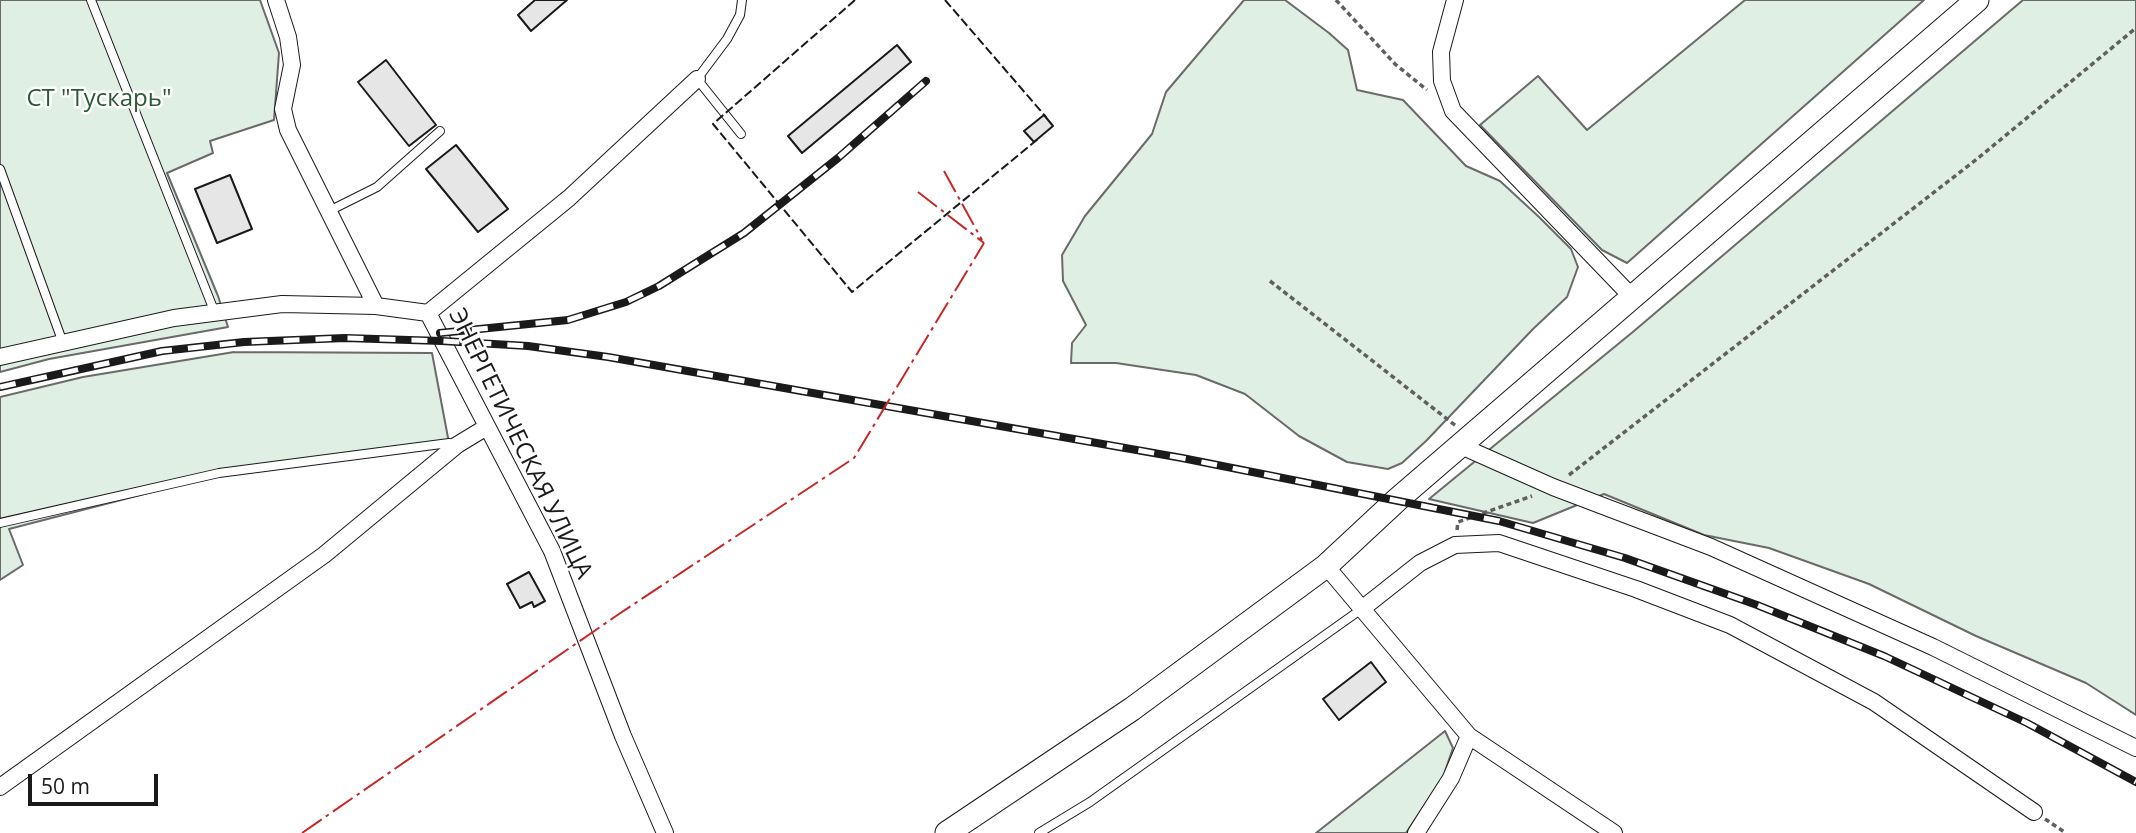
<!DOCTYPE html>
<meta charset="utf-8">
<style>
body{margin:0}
#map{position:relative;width:2136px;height:833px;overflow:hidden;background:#fff;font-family:"Open Sans",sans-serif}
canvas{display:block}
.scale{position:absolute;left:28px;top:774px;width:130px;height:32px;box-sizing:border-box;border:4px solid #1a1a1a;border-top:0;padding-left:9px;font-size:21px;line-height:24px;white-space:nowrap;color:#1a1a1a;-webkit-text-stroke:5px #fff;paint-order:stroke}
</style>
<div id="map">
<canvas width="2136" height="833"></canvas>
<div class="scale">50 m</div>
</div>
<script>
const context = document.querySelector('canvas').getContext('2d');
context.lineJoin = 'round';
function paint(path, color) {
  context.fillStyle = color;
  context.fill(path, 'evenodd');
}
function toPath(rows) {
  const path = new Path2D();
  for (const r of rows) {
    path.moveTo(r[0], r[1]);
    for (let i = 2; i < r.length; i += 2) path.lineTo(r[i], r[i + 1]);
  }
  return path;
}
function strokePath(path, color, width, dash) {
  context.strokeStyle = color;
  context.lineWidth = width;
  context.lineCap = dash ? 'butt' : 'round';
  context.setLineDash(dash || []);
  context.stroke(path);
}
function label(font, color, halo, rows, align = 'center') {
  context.font = font + ' "Open Sans",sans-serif';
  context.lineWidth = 5;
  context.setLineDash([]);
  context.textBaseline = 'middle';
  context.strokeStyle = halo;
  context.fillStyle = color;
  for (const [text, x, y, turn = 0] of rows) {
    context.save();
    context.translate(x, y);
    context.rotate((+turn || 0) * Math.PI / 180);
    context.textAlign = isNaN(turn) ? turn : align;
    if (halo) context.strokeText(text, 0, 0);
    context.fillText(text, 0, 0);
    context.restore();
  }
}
const green = toPath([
 [0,0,260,0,279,53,274,120,210,141,213,153,167,173,218,296,228,327,49,359,0,372,0,0],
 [1244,0,1285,0,1329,33,1348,50,1357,90,1403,100,1466,166,1500,181,1539,217,1571,249,1578,267,1567,297,1533,329,1426,441,1402,463,1388,469,1347,462,1299,436,1245,394,1196,375,1116,363,1071,363,1072,343,1086,325,1063,281,1062,255,1085,216,1152,134,1166,92,1244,0],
 [1745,0,1924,0,1627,263,1602,250,1480,125,1538,76,1587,130,1745,0],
 [2023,0,2136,0,2136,715,2086,683,1976,636,1869,584,1769,548,1704,535,1604,494,1533,523,1429,499,1634,331,2023,0],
 [234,352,432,353,449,443,233,471,9,529,23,565,0,580,0,397,83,377,234,352],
 [1445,731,1453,748,1443,777,1406,833,1316,833,1445,731]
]);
paint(green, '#e0efe3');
strokePath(green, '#6a6a6a', 2);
const building = toPath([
 [535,0,567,0,531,31,518,15,535,0],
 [897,45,911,62,802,153,788,136,897,45],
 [386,60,436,125,409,146,358,82,386,60],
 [1044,115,1053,126,1034,142,1024,131,1044,115],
 [456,145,508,209,478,232,426,169,456,145],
 [230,175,252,229,217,243,195,189,230,175],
 [529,572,545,601,534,607,532,602,520,608,507,584,529,572],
 [1371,662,1386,682,1339,720,1323,699,1371,662]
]);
paint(building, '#e6e6e6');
strokePath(building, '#1a1a1a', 2);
const lane = toPath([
 [91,0,215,313],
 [741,134,697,79,727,39,740,15,742,0],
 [0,169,63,343],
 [327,212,377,187,440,131],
 [0,523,219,473,449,443,457,445],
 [1039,833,1090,802,1363,608]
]);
const street = toPath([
 [276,0,288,37,292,65,283,109,288,130,376,306],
 [1455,0,1441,52,1442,81,1453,111,1633,298],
 [428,313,552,551,623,736,665,833],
 [428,313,569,198,697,79],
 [0,357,174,318,282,304,376,306,428,313],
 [1461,446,1553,487,1711,547,1933,647,2136,748],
 [1326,566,1469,736,1614,833],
 [1363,608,1420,563,1455,545,1499,543,1636,589,1730,625,1874,702,2034,812],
 [0,787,324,555,457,445,485,428],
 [1416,833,1451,778,1469,736]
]);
const secondary = toPath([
 [947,833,1132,709,1326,566,1398,499,1977,0]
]);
strokePath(lane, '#1a1a1a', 10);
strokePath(street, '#1a1a1a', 18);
strokePath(secondary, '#1a1a1a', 25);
strokePath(toPath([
 [1336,0,1395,64,1427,90],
 [1270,281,1456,426],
 [1569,475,1977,159,2136,28],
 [1457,530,1458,522,1532,496],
 [2045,819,2066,833]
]), '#5f5f5f', 3.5, [5, 3.5]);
strokePath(lane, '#fff', 8);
strokePath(street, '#fff', 16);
strokePath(secondary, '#fff', 23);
const rail = toPath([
 [440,333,568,320,626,302,659,286,744,233,838,158,926,81],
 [0,387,162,351,244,342,345,338,442,341,528,346,608,357,1182,458,1499,521,1625,558,1757,605,1884,656,2027,723,2136,782]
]);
strokePath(rail, '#1a1a1a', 8);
strokePath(rail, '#fff', 5, [16]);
strokePath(toPath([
 [855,0,713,124,852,292,1038,139],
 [945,0,1046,117]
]), '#1a1a1a', 2, [9, 3.5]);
strokePath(toPath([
 [944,171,982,240],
 [918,192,984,243],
 [302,833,616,616,854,458,984,243]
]), '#c62828', 2, [24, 5, 3.5, 5]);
label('24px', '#2b5a34', '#fff', [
 ["СТ \"Тускарь\"",99,99]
]);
label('24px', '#1a1a1a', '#fff', [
 ["ЭНЕРГЕТИЧЕСКАЯ УЛИЦА",520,444,64]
]);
</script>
